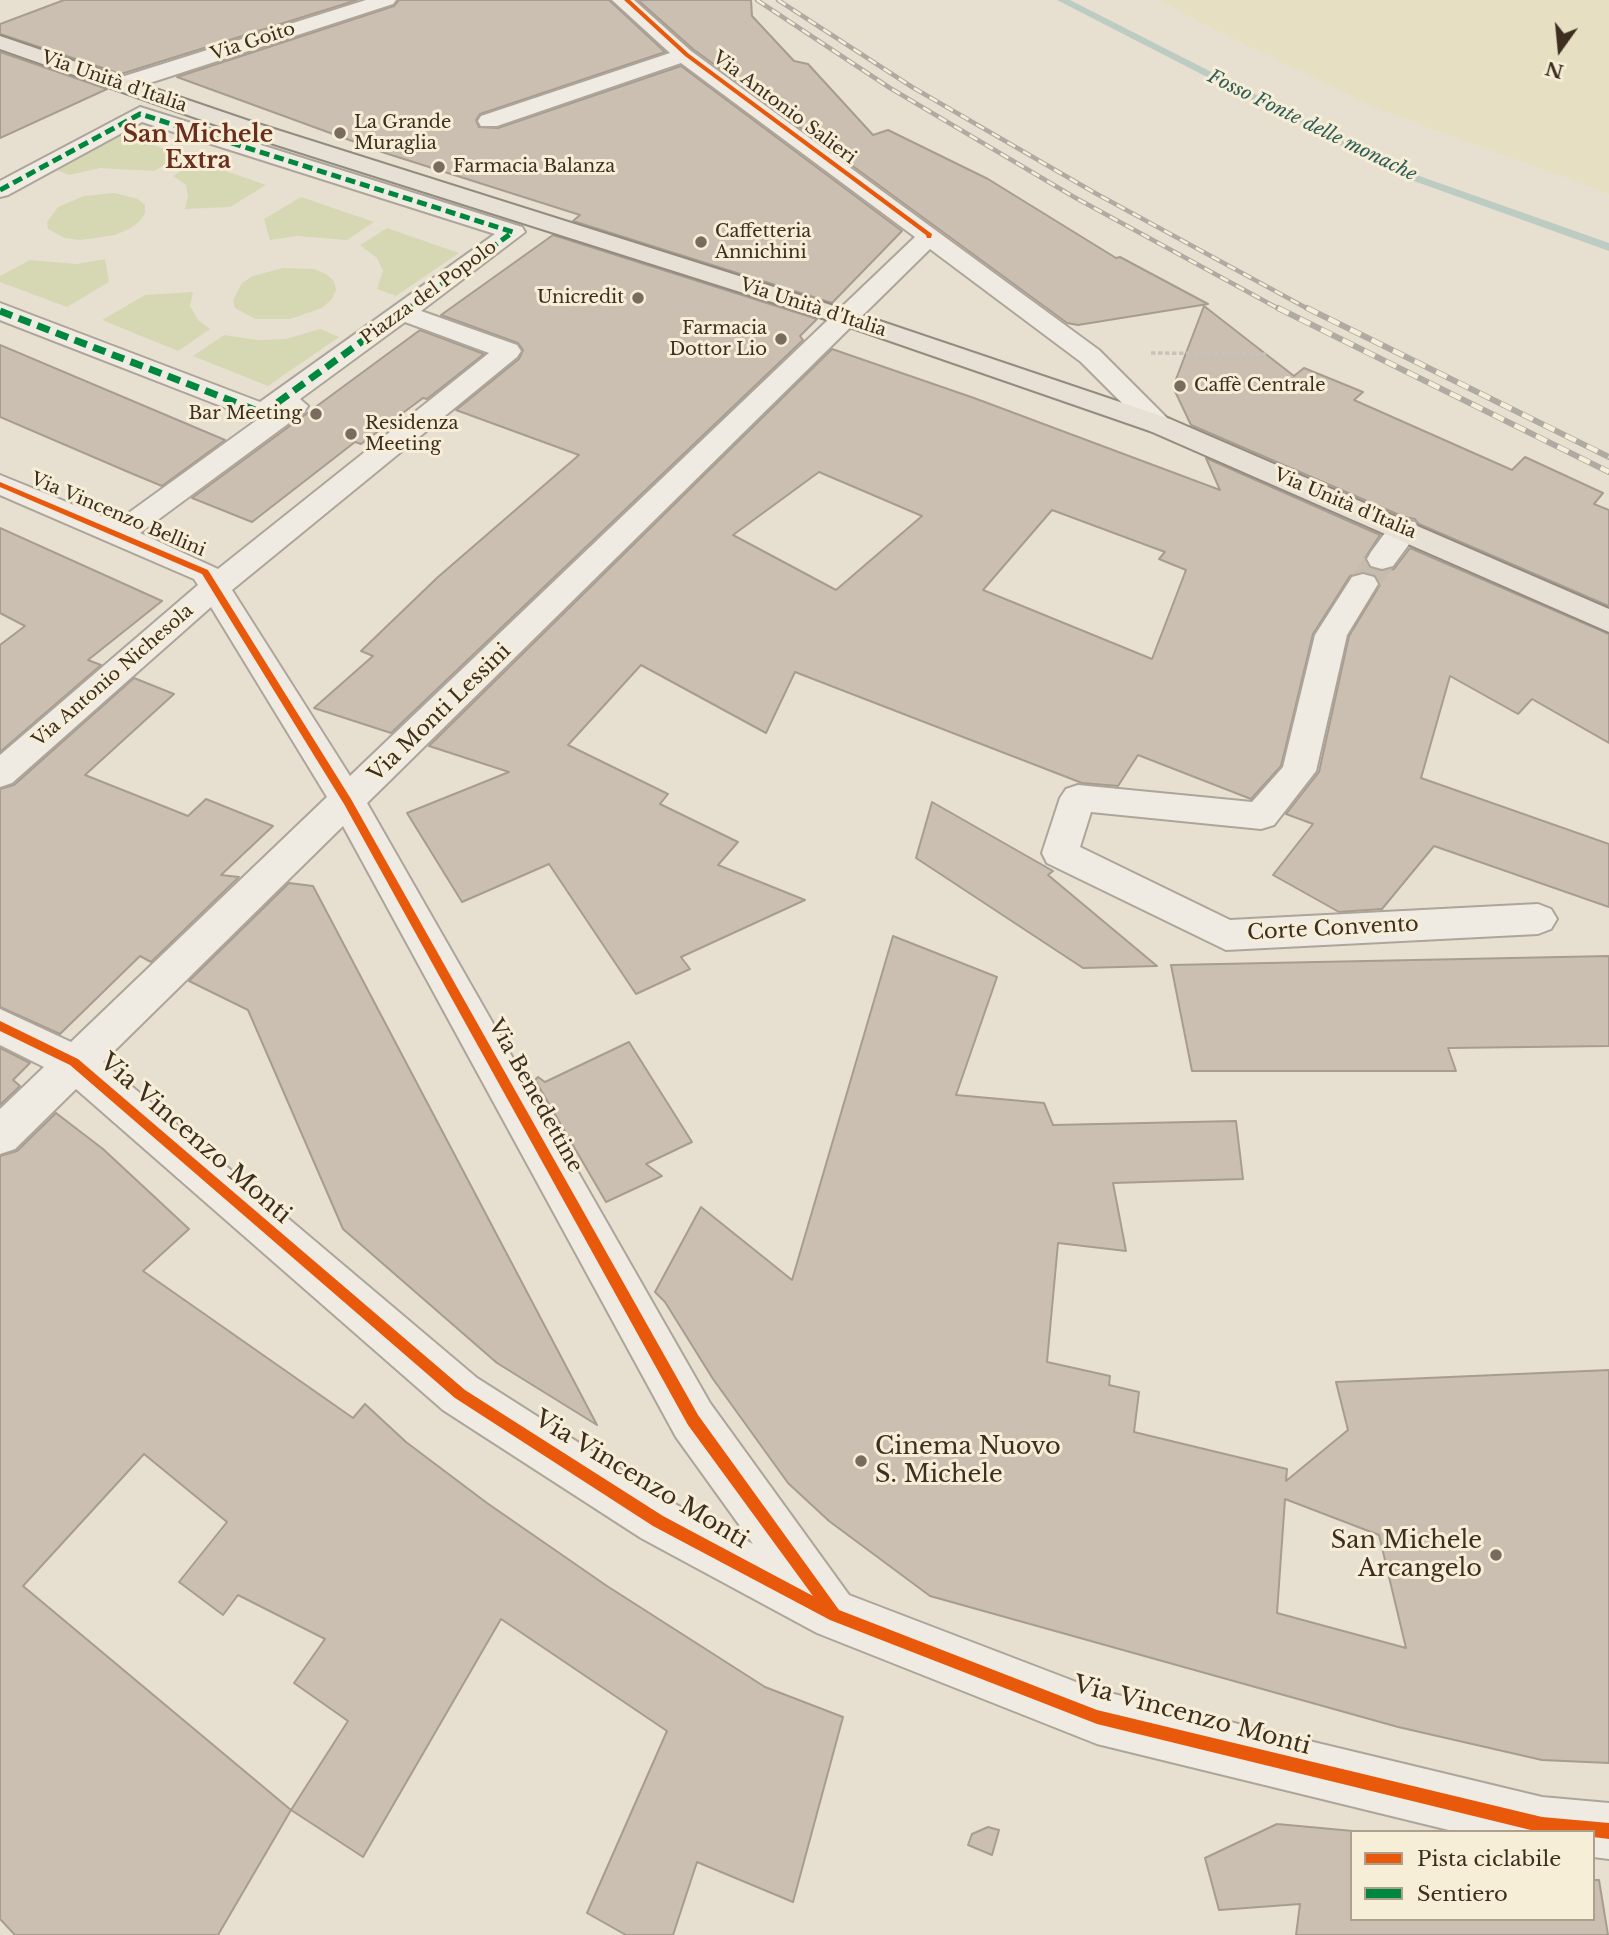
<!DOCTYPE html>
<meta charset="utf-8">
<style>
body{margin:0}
#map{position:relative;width:1609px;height:1935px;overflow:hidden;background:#e7e0d1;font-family:"Libre Baskerville",serif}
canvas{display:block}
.legend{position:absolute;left:1350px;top:1830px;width:245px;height:91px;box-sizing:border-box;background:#f7eed8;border:2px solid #ada18e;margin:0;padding:9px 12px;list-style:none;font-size:21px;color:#3d2e20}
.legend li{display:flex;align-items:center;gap:14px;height:35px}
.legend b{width:35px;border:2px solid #ada18e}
.north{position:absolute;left:1525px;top:14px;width:70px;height:70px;-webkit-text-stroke:5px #f7eed8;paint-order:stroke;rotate:195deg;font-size:19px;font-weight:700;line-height:28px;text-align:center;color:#3d2e20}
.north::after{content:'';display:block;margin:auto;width:24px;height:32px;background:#3d2e20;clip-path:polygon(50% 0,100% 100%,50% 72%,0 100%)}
</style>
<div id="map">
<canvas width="1609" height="1935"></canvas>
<ul class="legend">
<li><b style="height:9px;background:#e8590c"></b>Pista ciclabile</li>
<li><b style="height:9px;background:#00873e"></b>Sentiero</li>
</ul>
<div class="north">N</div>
</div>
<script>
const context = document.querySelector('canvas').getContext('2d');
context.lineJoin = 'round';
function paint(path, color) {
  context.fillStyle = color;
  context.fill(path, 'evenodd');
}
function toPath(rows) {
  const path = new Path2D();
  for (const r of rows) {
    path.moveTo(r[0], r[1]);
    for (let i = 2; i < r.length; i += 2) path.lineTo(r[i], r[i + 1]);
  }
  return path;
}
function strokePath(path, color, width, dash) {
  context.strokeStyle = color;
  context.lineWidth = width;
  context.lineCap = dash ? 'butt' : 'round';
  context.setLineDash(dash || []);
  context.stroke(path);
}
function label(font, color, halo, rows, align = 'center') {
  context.font = font + ' "Libre Baskerville",serif';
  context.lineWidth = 6;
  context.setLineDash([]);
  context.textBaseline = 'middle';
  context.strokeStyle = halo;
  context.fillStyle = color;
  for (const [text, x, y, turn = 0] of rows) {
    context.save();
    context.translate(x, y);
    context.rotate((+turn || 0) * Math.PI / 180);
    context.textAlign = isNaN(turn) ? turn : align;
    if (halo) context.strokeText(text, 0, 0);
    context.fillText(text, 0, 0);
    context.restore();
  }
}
paint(toPath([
 [1161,0,1609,0,1609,194,1381,110,1199,22]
]), '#e6dfc2');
paint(toPath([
 [121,134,182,155,154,171,100,168,69,175,54,169],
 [197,161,266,185,230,207,185,209,188,196,186,185,173,176],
 [114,193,138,199,145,205,145,213,140,221,129,229,115,235,81,240,65,238,48,229,47,222,58,207,84,196],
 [301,197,374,222,347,240,297,236,270,240,264,219],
 [387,228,459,253,396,296,377,289,383,271,377,258,360,245],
 [105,259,109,282,67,307,0,282,0,276,30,260,77,264],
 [283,268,314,269,326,274,334,281,336,290,332,299,322,308,290,319,255,319,235,308,233,300,242,283,253,276],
 [193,292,190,306,198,320,210,329,178,351,102,320,145,295],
 [320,329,339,337,268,386,193,356,224,335,257,340,286,339]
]), '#d6d7b3');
paint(toPath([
 [1057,0,1070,0,1408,172,1609,243,1609,251,1400,176,1057,0]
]), '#bcccc2');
const building = toPath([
 [64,0,357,0,121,74,0,34,0,24,64,0],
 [399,0,609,0,665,52,480,114,476,120,479,127,498,128,681,66,902,231,832,303,573,221,580,215,385,153,177,77,394,6,399,0],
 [638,0,751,0,752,16,794,61,808,64,873,135,888,130,988,179,1116,258,1120,257,1208,304,1078,325,1067,323,693,49,638,0],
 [0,52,107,89,0,138,0,52],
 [553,235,817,319,800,336,803,340,391,733,314,708,373,656,361,651,438,577,579,455,456,410,519,359,523,350,518,343,441,315,553,235],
 [1204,306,1294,376,1304,368,1363,392,1354,400,1512,470,1525,457,1603,493,1594,504,1609,510,1609,606,1419,524,1415,519,1404,517,1191,425,1173,387,1204,306],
 [420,330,484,354,427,399,423,398,361,444,355,442,252,522,192,498,420,330],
 [0,345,225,440,162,486,133,474,0,417,0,345],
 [832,349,974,398,1220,490,1206,458,1380,535,1365,558,1370,569,1381,572,1394,569,1410,548,1609,634,1609,743,1532,699,1518,714,1450,676,1421,778,1609,844,1609,907,1434,846,1382,909,1339,912,1273,875,1313,824,1286,814,1319,772,1349,636,1380,585,1376,576,1364,571,1350,576,1313,634,1281,766,1251,799,1138,755,1118,786,1082,783,795,672,766,733,641,665,568,745,668,794,660,804,738,842,718,865,805,900,681,957,690,969,636,994,549,864,462,902,407,813,509,772,429,746,832,349],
 [819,472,922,516,836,590,733,535,819,472],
 [1052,510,1165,552,1159,559,1186,570,1152,659,983,590,1052,510],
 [0,528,162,601,88,660,101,665,0,752,0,645,25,626,0,613,0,528],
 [134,678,174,694,85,775,188,816,206,799,273,826,221,875,239,877,151,962,140,956,60,1034,0,1007,0,789,14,785,134,678],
 [932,802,1053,871,1048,875,1157,966,1083,968,916,858,932,802],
 [289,883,313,886,597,1425,497,1363,343,1229,248,1010,189,981,289,883],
 [893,936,997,977,956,1095,1044,1103,1053,1125,1236,1121,1243,1179,1113,1183,1126,1251,1058,1243,1047,1362,1110,1376,1109,1385,1139,1392,1134,1432,1287,1469,1286,1481,1348,1430,1336,1382,1609,1370,1609,1763,1542,1760,1398,1727,930,1596,829,1521,788,1483,713,1379,665,1302,655,1292,701,1207,792,1280,893,936],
 [1285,1499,1379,1535,1406,1648,1277,1613,1285,1499],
 [1609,956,1609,1046,1448,1048,1456,1071,1192,1071,1171,965,1609,956],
 [629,1042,692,1142,646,1164,662,1176,606,1202,535,1080,538,1077,545,1082,629,1042],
 [0,1048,30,1063,13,1080,20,1086,0,1105,0,1048],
 [56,1113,103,1149,189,1229,143,1271,353,1418,365,1404,406,1442,487,1503,607,1586,765,1687,843,1717,793,1902,697,1862,673,1935,626,1935,587,1913,667,1731,501,1619,363,1857,291,1810,218,1935,15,1935,0,1919,0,1156,17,1151,56,1113],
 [144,1454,227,1522,179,1582,223,1615,238,1595,325,1639,294,1683,348,1721,291,1810,23,1586,144,1454],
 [1277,1824,1364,1832,1352,1832,1352,1919,1593,1919,1593,1880,1599,1880,1608,1935,1296,1935,1300,1904,1219,1910,1205,1858,1277,1824],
 [988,1827,999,1830,992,1855,968,1845,972,1834,988,1827]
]);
paint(building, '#cbbfb2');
strokePath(building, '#a89c90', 2);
strokePath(toPath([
 [1363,584,1382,559]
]), '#c5bcae', 29, [29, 15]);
const minor = toPath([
 [366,0,396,0,393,4,128,90,120,91,109,85,112,80,366,0],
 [612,0,634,0,691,51,1099,350,1174,425,1170,431,1160,433,1150,431,1081,362,930,249,367,803,710,1403,849,1595,1097,1690,1542,1797,1609,1803,1609,1859,1593,1857,1593,1832,1457,1832,1097,1744,817,1633,641,1538,443,1410,76,1089,15,1149,0,1154,0,1109,44,1067,0,1045,0,1009,71,1042,327,797,211,607,12,783,0,787,0,755,198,585,194,579,0,495,0,475,116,522,257,420,0,320,0,303,260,402,495,234,142,122,8,195,0,197,0,181,140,107,522,227,525,232,421,311,517,345,521,351,517,357,232,590,350,776,915,237,681,63,497,126,481,126,478,121,481,116,670,53,612,0],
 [405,322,489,353,218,569,140,533,304,412,308,406,300,399,405,322],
 [343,826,676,1437,753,1544,675,1504,477,1378,103,1062,343,826],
 [1404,520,1415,522,1419,529,1415,536,1393,566,1382,569,1371,566,1367,559,1371,552,1393,522,1404,520],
 [1363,574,1374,577,1378,584,1347,635,1316,771,1274,825,1261,829,1091,812,1080,847,1230,920,1538,904,1551,909,1557,919,1551,929,1538,934,1226,950,1047,863,1042,853,1060,798,1066,789,1078,785,1252,802,1283,767,1315,635,1352,577,1363,574]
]);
const major = toPath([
 [0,36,255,123,856,313,1170,419,1609,609,1609,632,1150,431,838,323,239,133,0,49,0,36]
]);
strokePath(minor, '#ada599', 4);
strokePath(major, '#928b80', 4);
strokePath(toPath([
 [1151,353,1266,354]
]), '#c8c2b9', 3.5, [4.5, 2.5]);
paint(minor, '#efebe3');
paint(major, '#e6e1d4');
const railFar1 = toPath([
 [757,0,890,88,1074,197,1281,310],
 [778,0,912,87,1095,193,1310,310]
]);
const rail = toPath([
 [1278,308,1609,472],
 [1307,308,1609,457]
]);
strokePath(railFar1, '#afaaa2', 4.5);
strokePath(rail, '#afaaa2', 6);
strokePath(railFar1, '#f7eed8', 2.5, [9]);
strokePath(rail, '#f7eed8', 4.5, [12]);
strokePath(toPath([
 [0,190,140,114,513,232,406,310]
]), '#00873e', 5, [10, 5]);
strokePath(toPath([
 [0,311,263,413,408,308]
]), '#00873e', 7, [13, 7]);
paint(toPath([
 [624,0,630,0,689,54,932,234,931,238,927,238,926,235,685,56,624,0],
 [0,482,208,570,351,799,698,1415,839,1610,1097,1710,1542,1817,1609,1823,1609,1839,1593,1837,1593,1832,1539,1832,1097,1724,830,1620,653,1526,455,1398,70,1065,0,1031,0,1021,78,1059,465,1390,663,1516,813,1596,688,1425,344,804,202,574,0,487,0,482]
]), '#e8590c');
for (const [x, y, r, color] of [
 [340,133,7,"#786c5e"],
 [439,167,7,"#786c5e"],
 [701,242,7,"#786c5e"],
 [638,298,7,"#786c5e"],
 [781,339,7,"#786c5e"],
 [1180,386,7,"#786c5e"],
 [316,414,7,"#786c5e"],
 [351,434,7,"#786c5e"],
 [861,1461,7,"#786c5e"],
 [1496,1555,7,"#786c5e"]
]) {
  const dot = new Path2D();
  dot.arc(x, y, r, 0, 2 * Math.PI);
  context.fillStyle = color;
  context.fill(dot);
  strokePath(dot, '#f7eed8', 2.5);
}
label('18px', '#3d2e20', '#f7eed8', [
 ["Via Goito",253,42,-18],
 ["Via Unità d'Italia",114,82,19],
 ["Via Antonio Salieri",784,108,37],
 ["Piazza del Popolo",429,293,-36],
 ["Via Unità d'Italia",813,308,18],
 ["Via Unità d'Italia",1345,504,23],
 ["Via Vincenzo Bellini",118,515,23],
 ["Via Antonio Nichesola",113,676,-41]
]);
label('18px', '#3d2e20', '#f7eed8', [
 ["La Grande",354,123],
 ["Muraglia",354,144],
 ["Farmacia Balanza",453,167],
 ["Caffetteria",715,232],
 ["Annichini",715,253],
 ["Unicredit",624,298,"right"],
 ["Farmacia",767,329,"right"],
 ["Dottor Lio",767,350,"right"],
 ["Caffè Centrale",1194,386],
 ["Bar Meeting",302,414,"right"],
 ["Residenza",365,424],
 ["Meeting",365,445]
], 'left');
label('italic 19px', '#2f5d5a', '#f7eed8', [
 ["Fosso Fonte delle monache",1312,126,26]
]);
label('21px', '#3d2e20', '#f7eed8', [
 ["Via Monti Lessini",440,713,-44],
 ["Corte Convento",1333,929,-3],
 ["Via Benedettine",535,1096,61]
]);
label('bold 23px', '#6b2e1e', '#f7eed8', [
 ["San Michele",198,136],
 ["Extra",198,162]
]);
label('24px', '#3d2e20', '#f7eed8', [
 ["Via Vincenzo Monti",195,1139,41],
 ["Via Vincenzo Monti",641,1480,31],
 ["Via Vincenzo Monti",1192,1716,15]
]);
label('24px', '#3d2e20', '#f7eed8', [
 ["Cinema Nuovo",875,1447],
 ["S. Michele",875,1475],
 ["San Michele",1482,1541,"right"],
 ["Arcangelo",1482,1569,"right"]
], 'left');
</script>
